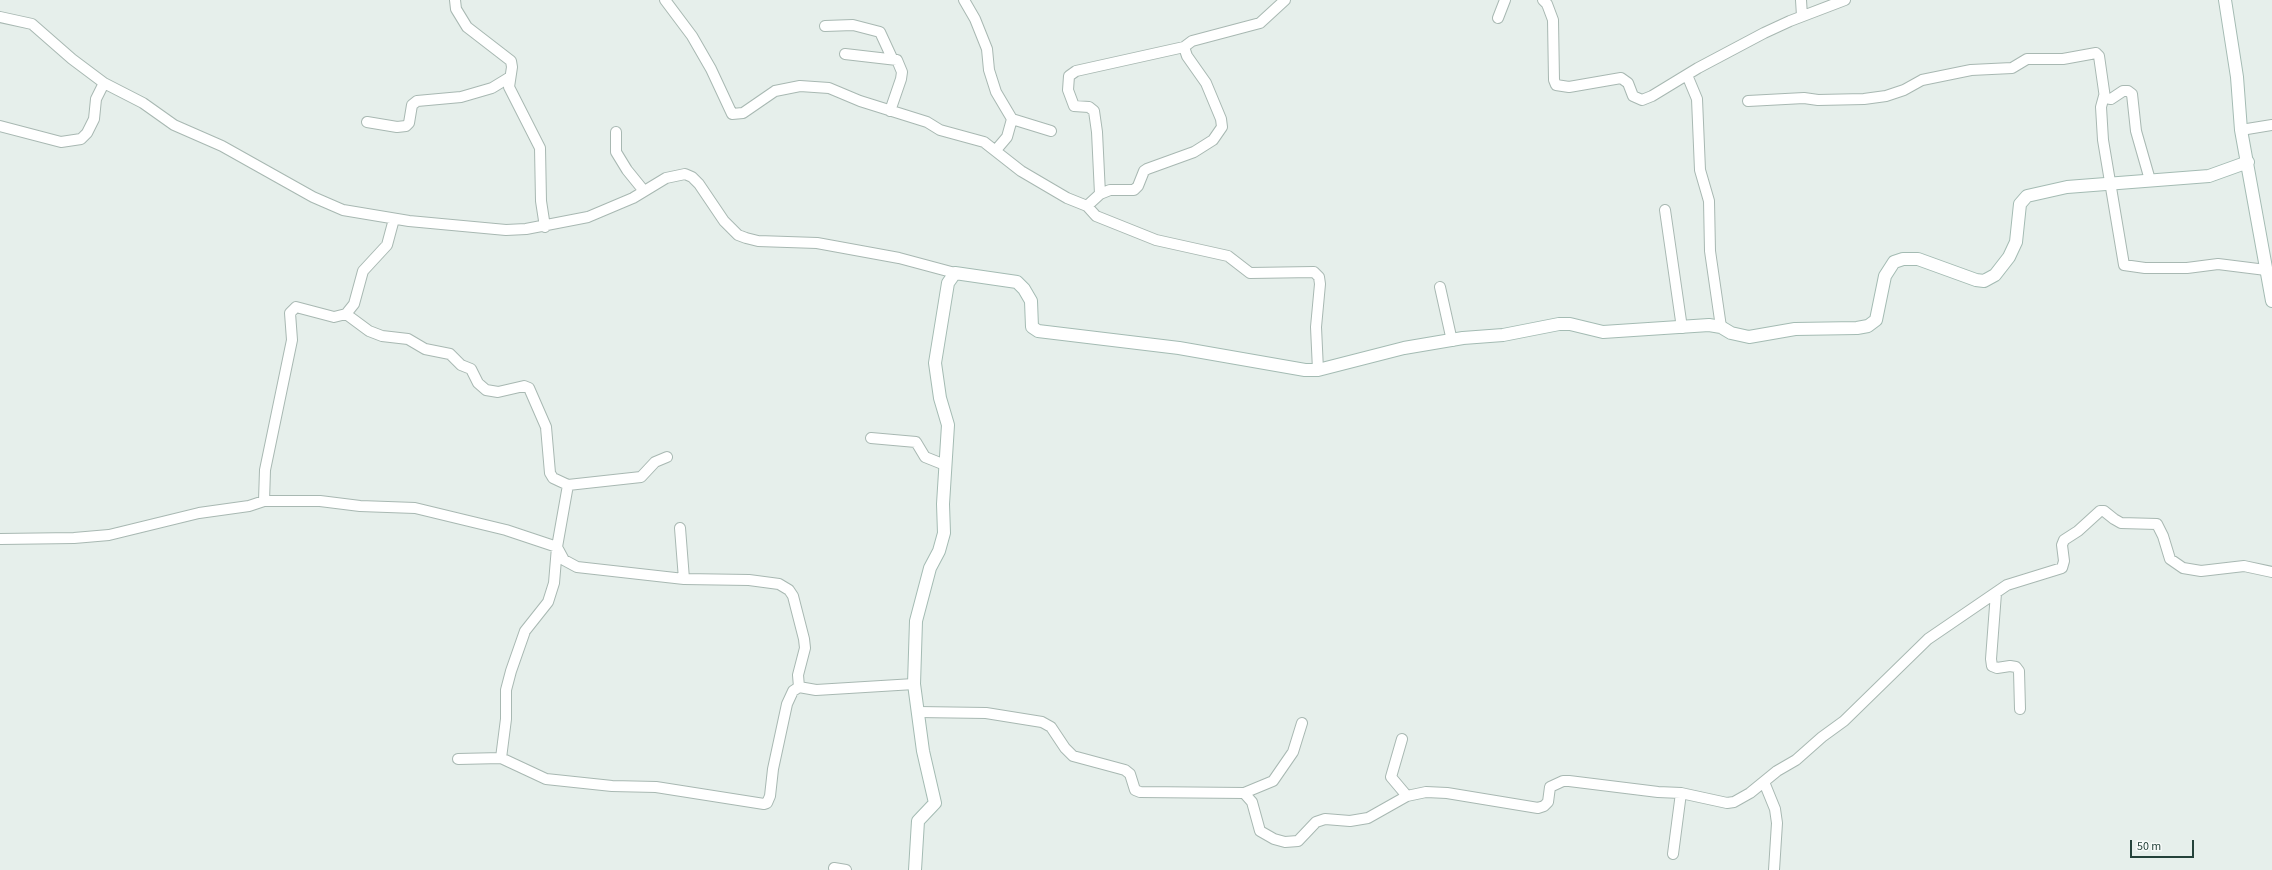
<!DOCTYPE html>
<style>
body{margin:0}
#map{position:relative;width:2272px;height:870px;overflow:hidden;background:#e6efeb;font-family:"Source Sans 3",sans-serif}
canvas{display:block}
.scale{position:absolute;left:2130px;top:840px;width:64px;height:18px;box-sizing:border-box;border:2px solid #24423a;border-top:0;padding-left:5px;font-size:12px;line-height:14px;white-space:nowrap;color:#24423a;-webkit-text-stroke:3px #f7fbf9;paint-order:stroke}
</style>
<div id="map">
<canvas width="2272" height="870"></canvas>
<div class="scale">50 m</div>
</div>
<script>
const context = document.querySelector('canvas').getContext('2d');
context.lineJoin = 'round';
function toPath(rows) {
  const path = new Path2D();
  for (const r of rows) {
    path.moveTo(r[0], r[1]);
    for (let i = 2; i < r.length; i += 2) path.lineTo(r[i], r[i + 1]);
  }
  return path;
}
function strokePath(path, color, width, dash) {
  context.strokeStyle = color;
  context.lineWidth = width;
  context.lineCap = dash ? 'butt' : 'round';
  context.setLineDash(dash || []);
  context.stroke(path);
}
const street = toPath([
 [455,0,456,9,467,27,511,61,512,67,509,87,540,148,541,201,545,227],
 [665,0,692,36,711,69,732,114,743,113,775,91,800,86,829,88,860,101,927,122,940,130,984,142,1021,171,1067,198,1087,206,1096,216,1156,240,1228,256,1250,273,1314,272,1319,277,1320,284,1316,327,1318,370],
 [964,0,975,19,987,49,989,70,996,92,1012,119,1007,137,996,150],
 [1543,0,1547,4,1553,20,1554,80,1556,85,1569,87,1621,78,1628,83,1633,96,1642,100,1652,96,1698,68,1764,33,1790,21,1845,0],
 [1801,0,1802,16],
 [0,17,32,24,72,59,104,83],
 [1498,18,1505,0],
 [825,26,853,25,880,32,892,58],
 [845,54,897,60,902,72,901,79,890,111],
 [1687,75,1697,99,1700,170,1709,201,1710,251,1721,327],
 [2104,96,2101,107,2103,140,2124,265,2145,268,2187,268,2218,264,2266,270],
 [1748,101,1804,98,1818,100,1864,99,1886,96,1904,90,1922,80,1971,70,2012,68,2027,59,2063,59,2096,53,2099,56,2105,98,2111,99,2123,91,2128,91,2132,94,2136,131,2150,180],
 [1012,119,1051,131],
 [367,122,397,127,406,126,409,123,412,105,417,101,461,97,492,88,510,77],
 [0,126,61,142,81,139,87,133,94,119,96,99,104,83,143,103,174,125,222,146,313,197,343,210,409,221,506,230,526,229,588,217,633,198,666,178,685,174,692,177,699,184,724,221,738,235,746,238,758,241,817,243,899,258,955,273],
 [2241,130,2272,125],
 [616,132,616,152,627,170,644,191],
 [1100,194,1097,132,1094,111,1089,107,1074,106,1068,90,1069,76,1076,71,1184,47],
 [1087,206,1100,194,1110,190,1134,190,1138,186,1144,171,1147,169,1194,152,1213,140,1222,127,1221,119,1206,83,1187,56,1184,47,1192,41,1260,23,1285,0],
 [1665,210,1682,328],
 [1440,287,1452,341],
 [346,314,369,331,382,336,408,339,425,349,450,354,461,365,471,369,478,383,486,390,498,392,524,386,529,388,546,427,550,473,553,478,568,485],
 [871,438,916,442,925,457,945,465],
 [667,457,655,462,641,477,568,485,557,547,564,560,577,567,684,579,749,580,779,584,789,590,793,596,804,639,805,648,798,675,799,687,816,690,914,684],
 [264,501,265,470,292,340,290,313,296,307,334,317,346,314,354,304,363,271,387,245,394,219],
 [680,528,684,579],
 [0,539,74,538,109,535,199,513,249,506,264,501,320,501,360,506,415,508,506,530,557,547,554,583,548,602,525,631,511,671,506,690,506,719,501,758],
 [1996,593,1991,659,1992,666,1997,668,2010,666,2016,667,2019,671,2020,709],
 [918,712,986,713,1042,722,1051,727,1065,748,1073,756,1125,770,1130,774,1135,790,1140,792,1244,793,1252,802,1260,831,1274,839,1285,842,1298,841,1316,822,1325,819,1350,821,1368,818,1407,796,1426,792,1447,793,1538,808,1544,806,1548,802,1550,787,1563,781,1569,781,1658,792,1681,793,1727,803,1734,802,1750,793,1777,771,1796,760,1822,737,1844,721,1928,639,2007,585,2062,568,2064,561,2062,545,2064,540,2078,531,2100,511,2104,511,2114,519,2121,523,2157,524,2163,536,2170,559,2183,568,2201,571,2244,566,2272,572],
 [1402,739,1391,777,1407,796],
 [458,759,501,758,546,779,612,786,656,787,764,804,767,803,770,796,773,769,787,704,793,691,799,687],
 [1764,782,1775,809,1777,823,1774,870],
 [1244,793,1273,781,1293,752,1302,723],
 [1673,854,1681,793],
 [834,868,846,870]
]);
const secondary = toPath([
 [2225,0,2237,77,2241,130,2272,301],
 [915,870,918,821,935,803,923,751,914,684,916,621,930,568,939,551,944,533,943,504,948,425,940,398,935,363,948,283,955,273,1017,282,1024,289,1031,301,1032,327,1038,331,1179,348,1305,370,1318,370,1404,348,1463,338,1503,335,1559,324,1570,324,1603,332,1709,325,1721,327,1731,333,1749,337,1795,329,1857,328,1868,326,1876,320,1885,276,1894,262,1903,259,1918,259,1976,280,1984,281,1995,275,2009,257,2016,242,2020,204,2027,196,2067,187,2209,176,2248,162]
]);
strokePath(street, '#a8b8b2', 12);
strokePath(secondary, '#a4bbb3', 14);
strokePath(street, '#fff', 10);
strokePath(secondary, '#fff', 12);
</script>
